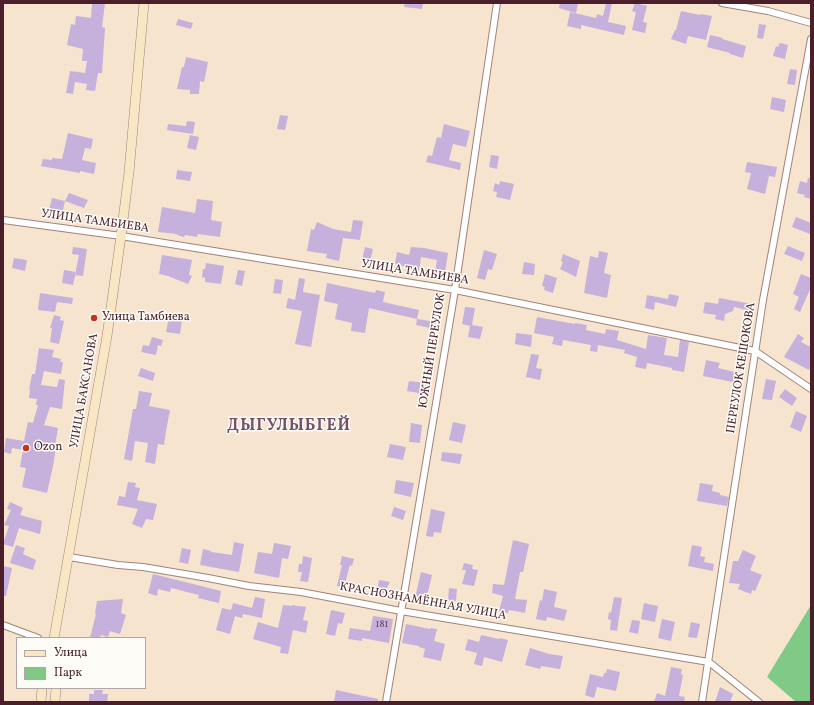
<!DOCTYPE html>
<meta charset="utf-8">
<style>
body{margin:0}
#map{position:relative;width:814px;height:705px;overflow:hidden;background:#f7e4ce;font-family:Vollkorn,serif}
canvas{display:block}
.frame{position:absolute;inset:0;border:4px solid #4a1f2b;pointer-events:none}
.legend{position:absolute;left:16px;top:637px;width:130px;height:52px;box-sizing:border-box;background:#fdfcf7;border:1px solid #b5a4a5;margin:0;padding:5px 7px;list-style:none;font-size:12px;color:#4a1f2b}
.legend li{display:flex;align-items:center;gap:8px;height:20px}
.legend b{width:20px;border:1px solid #b5a4a5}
</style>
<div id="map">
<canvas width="814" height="705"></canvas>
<div class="frame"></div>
<ul class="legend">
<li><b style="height:5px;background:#f9e7c3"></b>Улица</li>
<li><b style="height:11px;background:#80ca87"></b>Парк</li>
</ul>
</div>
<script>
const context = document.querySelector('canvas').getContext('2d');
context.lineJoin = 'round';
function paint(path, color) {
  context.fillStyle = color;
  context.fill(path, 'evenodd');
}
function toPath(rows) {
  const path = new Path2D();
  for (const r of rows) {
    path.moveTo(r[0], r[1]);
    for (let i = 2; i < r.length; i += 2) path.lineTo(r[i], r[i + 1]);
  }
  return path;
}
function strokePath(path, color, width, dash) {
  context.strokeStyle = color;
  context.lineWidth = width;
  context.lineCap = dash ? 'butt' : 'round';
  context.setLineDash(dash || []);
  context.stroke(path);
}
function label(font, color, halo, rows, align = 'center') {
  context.font = font + ' Vollkorn,serif';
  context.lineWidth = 3;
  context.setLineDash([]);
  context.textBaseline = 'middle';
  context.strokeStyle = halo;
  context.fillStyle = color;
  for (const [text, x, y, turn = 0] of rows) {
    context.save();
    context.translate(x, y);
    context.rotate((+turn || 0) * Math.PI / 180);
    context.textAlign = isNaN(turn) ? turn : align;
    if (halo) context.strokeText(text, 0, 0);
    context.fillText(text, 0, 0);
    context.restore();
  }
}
paint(toPath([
 [811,605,811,702,796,702,767,677]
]), '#80ca87');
paint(toPath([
 [92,3,105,3,102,27,105,28,102,73,98,73,95,91,86,90,87,84,75,82,73,94,66,93,70,71,85,73,87,61,82,61,83,49,67,45,71,24,75,25,76,16,91,18],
 [405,3,423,3,422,9,404,7],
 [560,3,578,3,576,13,559,8],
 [606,3,612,3,608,22,626,26,624,35,581,25,581,29,567,26,570,12,596,18,597,14,603,16],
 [635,3,647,6,643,22,647,23,645,33,632,30,636,12,632,11],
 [681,11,700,15,701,14,712,16,706,40,688,36,686,44,671,39,675,30,676,30],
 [178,19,193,23,191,29,176,25],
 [759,24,766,25,763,39,757,38],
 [710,35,723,38,722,39,746,46,743,58,730,54,730,53,707,47],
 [780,43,788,45,785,59,773,56,776,46,778,47],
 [186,57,208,62,204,82,200,81,199,94,190,94,190,90,177,89,182,67,184,67],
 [790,69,797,70,795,85,787,84],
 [772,97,786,100,784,112,770,109],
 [280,115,288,116,285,130,277,129],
 [187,121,195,122,193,134,167,130,168,124,186,126],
 [444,124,470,131,466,147,453,144,449,160,461,163,460,170,426,162,428,155,432,156,437,137,441,138],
 [68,133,93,139,91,149,85,148,82,160,96,163,94,174,80,171,80,173,41,166,43,159,52,160,52,158,62,159],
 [190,135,199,137,196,150,187,148],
 [491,155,499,156,497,169,489,167],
 [747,162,777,167,775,177,769,176,765,194,747,189,751,173,745,172],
 [177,170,192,172,190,181,176,179],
 [808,178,811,179,811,199,804,197,805,195,797,193,800,181,807,183],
 [500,181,514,184,510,200,496,197,497,192,493,191,495,183,499,185],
 [69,193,88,200,84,208,65,201],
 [52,198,65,201,61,218,48,215],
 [197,199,213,201,211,220,222,222,220,237,198,234,197,237,185,235,184,237,177,235,177,234,158,232,162,207,195,213],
 [796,217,811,223,811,230,810,234,792,227],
 [353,220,363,221,360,240,343,238,339,261,326,258,327,254,307,251,311,229,314,230,317,222,333,229,351,232],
 [788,246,805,253,802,261,784,254],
 [73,247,87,249,83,276,75,275,79,255,72,254],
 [365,247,373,249,370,262,362,260],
 [411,247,424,248,448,253,445,273,435,271,437,260,421,257,419,271,407,269,408,267,395,264,397,252,409,255],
 [484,250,497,254,492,270,488,269,485,280,477,278],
 [599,251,608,253,604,273,611,275,607,298,584,293,590,256,598,258],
 [563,254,580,261,576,277,560,269,563,262,561,261],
 [162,255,192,260,189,275,192,276,188,284,168,276,159,274],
 [14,258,27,260,25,271,12,268],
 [524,262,535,264,534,275,522,274],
 [206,263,224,266,221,284,205,282,205,278,202,277,203,269,205,269],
 [64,270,76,272,73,285,62,283],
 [238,270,245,271,242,286,235,284],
 [545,274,557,278,553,293,544,290,545,287,542,286],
 [801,274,811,278,811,287,800,312,794,309,799,297,793,294],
 [299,278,305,279,303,292,320,295,311,347,295,344,302,311,286,308,288,298,295,300],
 [275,279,283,280,281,294,273,293],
 [327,283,375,293,376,290,385,292,383,302,419,310,417,319,369,308,365,333,351,331,352,323,335,319,338,304,324,301],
 [40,293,73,298,72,304,57,302,55,312,38,310],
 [669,294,679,296,676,307,655,302,654,310,645,308,647,295,668,299],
 [719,298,752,304,751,311,734,307,733,311,725,314,724,321,715,319,716,315,703,313,705,302,718,304],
 [465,307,475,308,472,325,483,327,480,339,468,337,470,326,462,324],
 [54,315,61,317,60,320,64,321,59,344,50,342,52,328,50,328],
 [169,317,182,320,180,334,166,332],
 [537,317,575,324,575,323,587,325,586,330,605,334,606,329,619,331,617,340,646,349,648,335,667,338,664,355,678,357,680,340,689,342,684,372,672,370,672,368,647,363,646,369,635,367,637,357,624,353,625,350,598,345,597,352,590,351,591,345,563,340,562,346,552,344,554,337,534,333],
 [417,319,436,322,435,329,416,325],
 [516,333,532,335,531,347,515,344],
 [798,334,804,338,801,342,811,347,811,366,809,370,784,357],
 [152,337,163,340,161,346,158,345,156,355,141,352,143,345,149,346],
 [39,348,54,350,52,357,61,359,60,362,63,362,61,374,44,371,41,385,57,387,59,379,65,380,62,409,50,407,44,425,58,428,55,446,56,447,53,466,47,493,22,487,26,468,20,467,23,450,12,448,11,454,4,452,6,438,24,441,28,422,33,423,38,405,36,405,37,399,29,398,30,390,29,390,32,374,35,374],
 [531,354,539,355,536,368,542,369,540,380,526,377],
 [706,360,720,363,718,368,735,372,733,382,703,376],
 [141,368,155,373,153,381,138,376],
 [766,379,776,381,772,400,762,399],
 [409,381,426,383,425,394,407,391],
 [785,389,797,398,792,406,779,397],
 [139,391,152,393,149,406,170,410,166,431,164,445,158,444,155,464,145,462,148,443,135,441,132,461,124,459,133,409,136,409],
 [796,411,807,416,801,432,790,427],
 [453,422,466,425,462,443,449,440],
 [411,423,422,425,420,443,409,442],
 [390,444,406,447,403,460,387,457],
 [442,452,462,454,460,464,441,461],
 [396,480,414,483,411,497,394,493],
 [128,482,136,483,135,487,140,488,137,500,157,504,153,520,146,519,142,528,132,524,138,509,117,505,119,496,125,497],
 [700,483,713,485,712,491,720,493,720,495,729,497,727,506,697,501],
 [10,502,23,508,20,515,42,521,40,534,19,528,13,547,3,544,9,526,4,525,11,510,7,509],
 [394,507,406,511,403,520,391,516],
 [431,509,445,512,441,533,434,532,433,537,426,536],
 [513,540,529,544,523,572,520,572,515,599,527,600,525,613,509,610,508,613,499,611,503,596,492,593,493,584,504,585],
 [234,542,244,544,239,572,200,565,203,549,211,551,211,552,232,555],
 [274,543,291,546,288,559,282,558,279,578,254,573,258,552,272,554],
 [16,545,25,548,23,554,36,560,33,570,10,563],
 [692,545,702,547,700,556,705,557,704,562,714,564,713,571,688,566],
 [182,548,191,550,188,564,179,562],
 [743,550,756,556,750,570,762,575,755,591,752,590,751,594,738,589,740,584,729,583,733,561,738,561],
 [303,556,312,558,308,582,300,581,302,572,298,572,299,564,302,564],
 [342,556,354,559,352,566,350,565,344,587,337,586,342,565,340,565],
 [464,563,473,565,472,569,478,570,474,586,462,584,466,570,462,570],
 [3,566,12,568,6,596,3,596],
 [421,572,432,575,426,600,415,598],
 [153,574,221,591,219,603,198,598,199,595,171,588,170,592,158,589,157,596,148,593],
 [379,580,390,582,384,593,377,591],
 [449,588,457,589,456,601,448,600],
 [544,589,557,592,554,607,567,610,564,621,547,617,546,621,536,619,540,600,542,601],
 [255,597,265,599,262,618,243,614,242,618,235,616,230,634,216,630,222,608,231,610,233,603,252,608],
 [614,597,622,598,617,631,610,630,611,620,608,619,609,612,611,613],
 [123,599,121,613,126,615,120,634,110,631,108,637,101,635,100,638,90,638,96,614,95,614,97,601],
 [644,603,658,606,655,622,641,619],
 [283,605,292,606,292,605,306,607,303,620,308,621,306,633,293,630,288,654,280,653,281,647,253,639,258,622,278,628],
 [331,610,345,613,342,624,338,623,335,636,326,634],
 [373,616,393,619,389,643,362,638,362,641,348,639,350,628,370,631],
 [662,619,675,622,671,641,658,638],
 [632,620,640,621,638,634,629,632],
 [691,622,700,624,697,638,688,637],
 [406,624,430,629,431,628,437,629,434,641,445,644,441,661,423,657,425,649,419,647,419,646,402,643],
 [481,635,499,639,500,638,508,640,502,662,484,657,482,666,474,664,477,653,465,650,468,639,479,642],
 [530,648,549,654,563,656,560,669,541,666,540,669,525,665],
 [671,667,682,669,681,674,683,675,679,696,685,697,684,702,654,702,657,693,665,696],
 [607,669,620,672,616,691,597,687,594,698,585,695,590,674,603,677,604,673,606,673],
 [720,687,733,694,730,702,715,702],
 [94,690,103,690,102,694,108,694,107,702,89,702,89,694,94,694],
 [336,690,378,699,378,702,334,702]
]), '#c6b0dc');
const street = toPath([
 [722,3,768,11,811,23],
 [3,220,121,236,455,290,755,351,811,389],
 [69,557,118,565,143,567,208,578,249,586,301,592,401,611,709,662,759,702],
 [3,625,38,638],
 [386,702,455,290,497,3],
 [702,702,763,300,811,39]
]);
const secondary = toPath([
 [54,638,107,336,121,236,129,172,144,3],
 [41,702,42,688],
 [55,702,56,688]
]);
strokePath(street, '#a0827c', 8);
strokePath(secondary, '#a0827c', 10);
strokePath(street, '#fff', 6);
strokePath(secondary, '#f9e7c3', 9);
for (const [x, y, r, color] of [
 [94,318,4,"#c8321e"],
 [26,448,4,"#c8321e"]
]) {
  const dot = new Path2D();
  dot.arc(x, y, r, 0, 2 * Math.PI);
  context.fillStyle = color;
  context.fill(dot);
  strokePath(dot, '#fdfcf7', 1.5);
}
label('10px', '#694357', null, [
 ["181",382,625]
]);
label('12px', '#4a1f2b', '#fdfcf7', [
 ["УЛИЦА ТАМБИЕВА",95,222,8],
 ["УЛИЦА ТАМБИЕВА",415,273,9],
 ["ЮЖНЫЙ ПЕРЕУЛОК",433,351,-81],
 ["ПЕРЕУЛОК КЕШОКОВА",742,368,-81],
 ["УЛИЦА БАКСАНОВА",85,391,-80],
 ["КРАСНОЗНАМЁННАЯ УЛИЦА",423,602,10]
]);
label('12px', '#4a1f2b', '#fdfcf7', [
 ["Улица Тамбиева",102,318],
 ["Ozon",34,448]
], 'left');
context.letterSpacing = '1px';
label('bold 16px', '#755269', '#fdfcf7', [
 ["ДЫГУЛЫБГЕЙ",289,427]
]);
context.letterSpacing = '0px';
</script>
